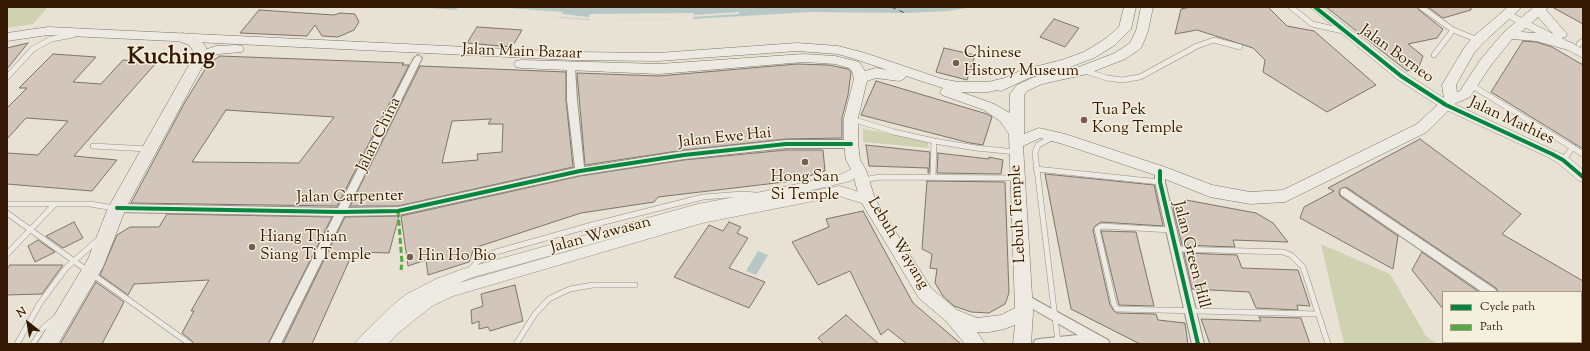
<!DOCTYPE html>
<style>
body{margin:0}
#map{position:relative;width:1590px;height:351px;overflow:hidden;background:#e7e2d3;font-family:"Sorts Mill Goudy",serif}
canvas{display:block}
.frame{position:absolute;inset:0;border:8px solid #351803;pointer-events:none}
.legend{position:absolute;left:1442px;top:291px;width:140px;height:52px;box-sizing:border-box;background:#f5efdd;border:1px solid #a89986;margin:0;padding:5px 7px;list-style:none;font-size:12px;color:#351803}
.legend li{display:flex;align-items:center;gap:8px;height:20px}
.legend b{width:20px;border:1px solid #a89986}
.north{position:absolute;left:8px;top:303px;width:40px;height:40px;-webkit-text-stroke:3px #f5efdd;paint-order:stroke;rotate:329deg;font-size:11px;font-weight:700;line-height:16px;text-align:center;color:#351803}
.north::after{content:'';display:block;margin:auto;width:14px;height:18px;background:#351803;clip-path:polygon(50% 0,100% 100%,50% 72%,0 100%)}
</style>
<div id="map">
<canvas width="1590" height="351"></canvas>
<div class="frame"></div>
<ul class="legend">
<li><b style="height:5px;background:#00873e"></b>Cycle path</li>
<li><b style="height:5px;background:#54a940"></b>Path</li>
</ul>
<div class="north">N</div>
</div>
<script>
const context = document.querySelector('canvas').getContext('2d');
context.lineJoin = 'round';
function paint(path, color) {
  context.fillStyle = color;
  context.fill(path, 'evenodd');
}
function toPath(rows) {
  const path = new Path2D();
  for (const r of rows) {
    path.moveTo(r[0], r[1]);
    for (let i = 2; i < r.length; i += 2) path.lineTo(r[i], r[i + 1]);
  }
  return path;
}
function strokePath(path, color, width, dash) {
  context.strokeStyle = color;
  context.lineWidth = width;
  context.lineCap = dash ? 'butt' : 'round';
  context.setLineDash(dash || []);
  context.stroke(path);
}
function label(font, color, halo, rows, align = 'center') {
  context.font = font + ' "Sorts Mill Goudy",serif';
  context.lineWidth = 3;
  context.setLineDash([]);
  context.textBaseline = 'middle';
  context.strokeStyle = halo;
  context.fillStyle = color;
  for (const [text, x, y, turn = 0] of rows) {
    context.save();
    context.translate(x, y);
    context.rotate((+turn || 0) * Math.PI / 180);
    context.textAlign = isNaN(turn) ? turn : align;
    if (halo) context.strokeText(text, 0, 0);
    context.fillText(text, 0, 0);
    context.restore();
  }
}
paint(toPath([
 [7,7,48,7,33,24,7,28],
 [863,129,927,140,929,148,863,142],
 [1321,244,1390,274,1426,336,1437,344,1344,344]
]), '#cfd2b1');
paint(toPath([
 [417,7,973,7,948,11,905,13,810,12,693,19,590,20],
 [758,251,768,255,756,275,746,271]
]), '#b5c8c6');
paint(toPath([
 [454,7,495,7,563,12,562,14,589,17,590,14,694,13,694,15,739,12,739,14,693,17,693,19,590,20,590,19,559,17,558,18,457,11,458,9,453,8]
]), '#e7e2d3');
strokePath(toPath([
 [891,7,905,13]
]), '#5a5246', 1, [5, 4]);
const building = toPath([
 [1191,7,1268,7,1287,26,1314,31,1376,85,1327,112,1263,72,1265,60,1253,48,1197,30,1175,34,1181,9,1191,7],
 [1326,7,1417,7,1419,10,1443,29,1437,38,1408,44,1423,56,1419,67,1407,71,1326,7],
 [1428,7,1471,7,1471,10,1443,18,1428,7],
 [1552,7,1583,7,1583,24,1552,7],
 [259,10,334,15,340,13,355,14,359,22,354,30,338,37,322,36,315,25,307,36,240,33,259,10],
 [1054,19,1079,28,1065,47,1040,37,1054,19],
 [477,27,522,30,512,47,467,43,477,27],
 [1523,41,1536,42,1552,47,1583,65,1583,149,1491,92,1523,41],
 [28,43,7,69,7,48,28,43],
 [944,48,975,55,967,80,936,72,944,48],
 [53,54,96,57,73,82,101,84,123,60,156,63,74,156,117,160,92,191,7,184,7,153,38,155,68,121,26,118,7,139,7,108,27,88,19,88,53,54],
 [220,56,404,63,402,65,409,65,337,206,131,203,185,102,209,63,220,56],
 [226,110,334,117,299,163,192,162,226,110],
 [797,64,829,65,848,69,851,72,848,95,842,118,842,138,786,139,684,150,585,165,577,73,659,76,797,64],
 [420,66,566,72,566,100,573,167,398,206,350,206,420,66],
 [491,119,488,124,503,124,502,152,477,154,478,160,442,163,452,121,491,119],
 [876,81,987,114,992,117,983,145,970,143,861,115,876,81],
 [1420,139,1521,214,1502,234,1583,281,1583,292,1498,292,1496,288,1346,187,1340,189,1339,192,1340,196,1398,236,1393,269,1300,218,1304,207,1334,191,1328,188,1420,139],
 [866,145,930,152,929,173,928,173,928,168,869,166,866,145],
 [786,150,823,150,825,171,793,181,658,197,654,202,581,213,474,248,469,262,428,275,426,260,408,266,401,216,580,176,684,160,786,150],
 [938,153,989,159,989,157,1003,160,1001,174,937,173,938,153],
 [1045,174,1154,185,1163,226,1101,222,1095,226,1093,230,1110,305,1114,311,1117,313,1156,314,1158,320,1185,323,1188,344,1140,344,1071,309,1045,174],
 [927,181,1005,182,1009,293,1005,304,989,313,971,312,954,306,943,296,935,283,937,269,930,268,932,254,922,249,927,181],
 [1186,200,1256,213,1273,223,1288,242,1233,240,1235,247,1182,245,1173,208,1186,200],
 [863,211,913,303,961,344,907,344,888,329,881,335,850,271,818,285,792,242,829,227,826,219,863,211],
 [167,214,332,217,268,344,194,344,192,341,182,333,194,311,191,311,209,280,134,284,128,295,100,275,117,235,130,227,159,227,167,214],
 [399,216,389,253,353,252,312,344,283,344,345,217,399,216],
 [74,222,83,238,63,248,46,236,74,222],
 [729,222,741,227,737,233,748,238,729,268,765,282,749,308,674,277,709,225,723,231,729,222],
 [1101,231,1136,232,1154,306,1119,305,1101,231],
 [38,240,55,252,35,262,28,246,38,240],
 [1422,252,1479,292,1443,292,1443,309,1412,270,1422,252],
 [1184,253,1237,255,1242,268,1298,270,1310,306,1297,305,1298,310,1256,308,1249,292,1192,289,1184,253],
 [10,265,63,265,42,294,7,295,7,269,10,265],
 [96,282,124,302,102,344,60,344,96,282],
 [515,285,523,321,490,331,488,327,479,329,479,321,472,324,471,310,483,306,481,294,515,285],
 [846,315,879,344,824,344,818,338,846,315],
 [1259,317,1301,318,1310,344,1210,344,1201,319,1261,321,1259,317]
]);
paint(building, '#d2c5b9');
strokePath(building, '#7c7569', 1);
const service = toPath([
 [1291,7,1312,24,1343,31],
 [1421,7,1453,30,1478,40],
 [1579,44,1583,41],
 [1434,55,1453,30],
 [1085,71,1107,78,1122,80,1140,77,1197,46,1214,40,1240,47],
 [7,77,33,49,51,39,73,35],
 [1471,85,1583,154],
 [852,119,894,132,934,141,976,148,1016,152],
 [1051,138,1038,145,1035,153,1058,342],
 [93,146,148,149],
 [1563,160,1573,147],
 [1036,169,1160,182],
 [933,177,934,141],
 [863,180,880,177,1017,178],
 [7,204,90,204,114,208],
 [7,213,190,344],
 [1171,230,1101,226,1097,229,1114,304,1117,309,1318,314],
 [1176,249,1283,252,1291,255,1303,267,1328,344],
 [7,254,54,205],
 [469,271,477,262,496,252,592,225,703,197,743,194,755,195],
 [17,344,40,303,66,268,99,239],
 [33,344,43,328,54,319],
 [516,344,535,314,549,299,559,294,570,289,593,285,635,285]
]);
const minor = toPath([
 [418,55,422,58,348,208,398,207,575,168,567,100,567,67,571,64,575,67,577,100,584,167,684,151,786,140,851,140,856,144,851,148,786,148,684,159,580,175,398,215,344,216,281,344,269,344,334,216,117,212,113,211,112,208,113,205,117,204,338,208,414,58,418,55],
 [1160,167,1164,168,1165,171,1165,182,1204,344,1192,344,1155,182,1155,171,1156,168,1160,167],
 [1345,188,1495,289,1497,292,1482,292,1341,195,1340,192,1341,189,1345,188],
 [1023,293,1108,340,1110,344,1033,344,1035,340,1039,339,1078,335,1019,301,1017,298,1019,295,1023,293],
 [1583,300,1583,316,1581,317,1581,301,1583,300],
 [1558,342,1573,342,1574,344,1559,344,1558,342]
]);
const tertiary = toPath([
 [1310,7,1322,7,1405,73,1450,102,1568,157,1583,170,1583,182,1578,180,1558,163,1548,157,1442,108,1397,79,1310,7],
 [1508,11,1583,49,1583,58,1504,16,1503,14,1504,12,1508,11],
 [859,165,864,167,865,170,864,173,850,181,792,195,839,186,873,196,875,200,873,204,868,205,839,196,702,223,453,296,432,306,397,334,388,344,355,344,358,339,395,303,407,294,436,279,463,269,698,204,766,191,842,174,859,165],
 [642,230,479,277,459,283,470,278,642,230]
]);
const secondary = toPath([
 [1124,7,1136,7,1131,29,1115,45,1094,58,1070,67,1031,77,1001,91,997,90,988,92,961,92,994,104,1010,113,1010,94,1017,85,1034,77,1079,67,1115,53,1130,43,1136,31,1141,7,1153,7,1148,31,1142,46,1140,49,1125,59,1087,74,1042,84,1027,91,1024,95,1024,134,1039,128,1065,134,1165,167,1212,185,1250,192,1283,190,1417,124,1444,99,1442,85,1464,48,1473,37,1508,7,1522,7,1483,43,1474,53,1456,85,1457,92,1460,91,1481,59,1504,32,1534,7,1548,7,1546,10,1567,34,1566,37,1561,38,1556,37,1538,17,1521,32,1536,33,1573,43,1575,46,1573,49,1568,50,1536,41,1512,39,1491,65,1470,97,1456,103,1427,132,1285,202,1250,204,1210,197,1155,175,1063,144,1040,138,1023,146,1033,312,1031,344,1013,344,1015,325,1004,329,989,332,977,332,985,344,965,344,946,321,919,298,860,200,852,171,846,160,844,144,844,118,854,79,852,71,849,68,835,64,804,62,659,74,521,68,516,67,514,64,516,61,521,60,659,64,804,54,835,56,859,62,865,71,876,68,887,70,855,59,838,54,797,51,658,61,572,60,48,35,7,41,7,33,48,27,572,52,658,53,797,43,838,46,865,53,942,79,958,82,988,82,1005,78,1022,70,1062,60,1084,52,1105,39,1119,27,1124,7],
 [906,76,943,88,940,92,942,95,984,110,1000,121,1009,134,1015,308,1001,315,977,318,957,310,931,288,875,199,866,170,860,160,858,144,858,118,867,81,876,78,899,81,904,79,906,76],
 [237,45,242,46,244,49,242,52,218,54,201,60,196,59,194,56,196,53,216,46,237,45]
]);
const primary = toPath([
 [183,33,199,39,206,47,208,56,126,208,103,267,58,344,37,344,88,259,108,208,194,56,192,49,189,45,178,41,176,38,178,35,183,33]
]);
strokePath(service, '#979084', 6);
strokePath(minor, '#979084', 2);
strokePath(tertiary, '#979084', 1);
strokePath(secondary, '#7c7569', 1);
strokePath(primary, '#7c7569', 1);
strokePath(service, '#eceae2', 5);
paint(minor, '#eceae2');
paint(tertiary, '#eceae2');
paint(secondary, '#eceae2');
paint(primary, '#eae6dd');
strokePath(toPath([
 [398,211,402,263,401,270]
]), '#54a940', 3, [6, 3]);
strokePath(toPath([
 [1315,7,1401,76,1446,105,1552,154,1563,160,1583,177],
 [1160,171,1160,182,1198,344],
 [117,208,341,212,398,211,580,171,684,155,786,144,851,144]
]), '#00873e', 4);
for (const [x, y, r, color] of [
 [956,63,4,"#735f4c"],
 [1084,120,4,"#735f4c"],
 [805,162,4,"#735f4c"],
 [252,247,4,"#735f4c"],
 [410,257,4,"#735f4c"]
]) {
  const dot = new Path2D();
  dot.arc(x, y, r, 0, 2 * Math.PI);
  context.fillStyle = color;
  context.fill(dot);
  strokePath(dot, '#f5efdd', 1.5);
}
label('16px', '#351803', '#f5efdd', [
 ["Jalan Main Bazaar",522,53,2],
 ["Jalan Borneo",1396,55,36],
 ["Jalan Mathies",1511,122,25],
 ["Jalan China",380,135,-64],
 ["Jalan Ewe Hai",725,139,-6],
 ["Jalan Carpenter",350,198,-1],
 ["Lebuh Temple",1019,214,-93],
 ["Jalan Wawasan",601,236,-15],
 ["Lebuh Wayang",897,244,59],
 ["Jalan Green Hill",1190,255,76]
]);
label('16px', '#351803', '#f5efdd', [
 ["Chinese",964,54],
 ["History Museum",964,72],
 ["Tua Pek",1092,111],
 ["Kong Temple",1092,129],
 ["Hong San",805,178,"center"],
 ["Si Temple",805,196,"center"],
 ["Hiang Thian",260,238],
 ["Siang Ti Temple",260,256],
 ["Hin Ho Bio",418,257]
], 'left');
label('bold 24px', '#351803', '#f5efdd', [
 ["Kuching",171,59]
]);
</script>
